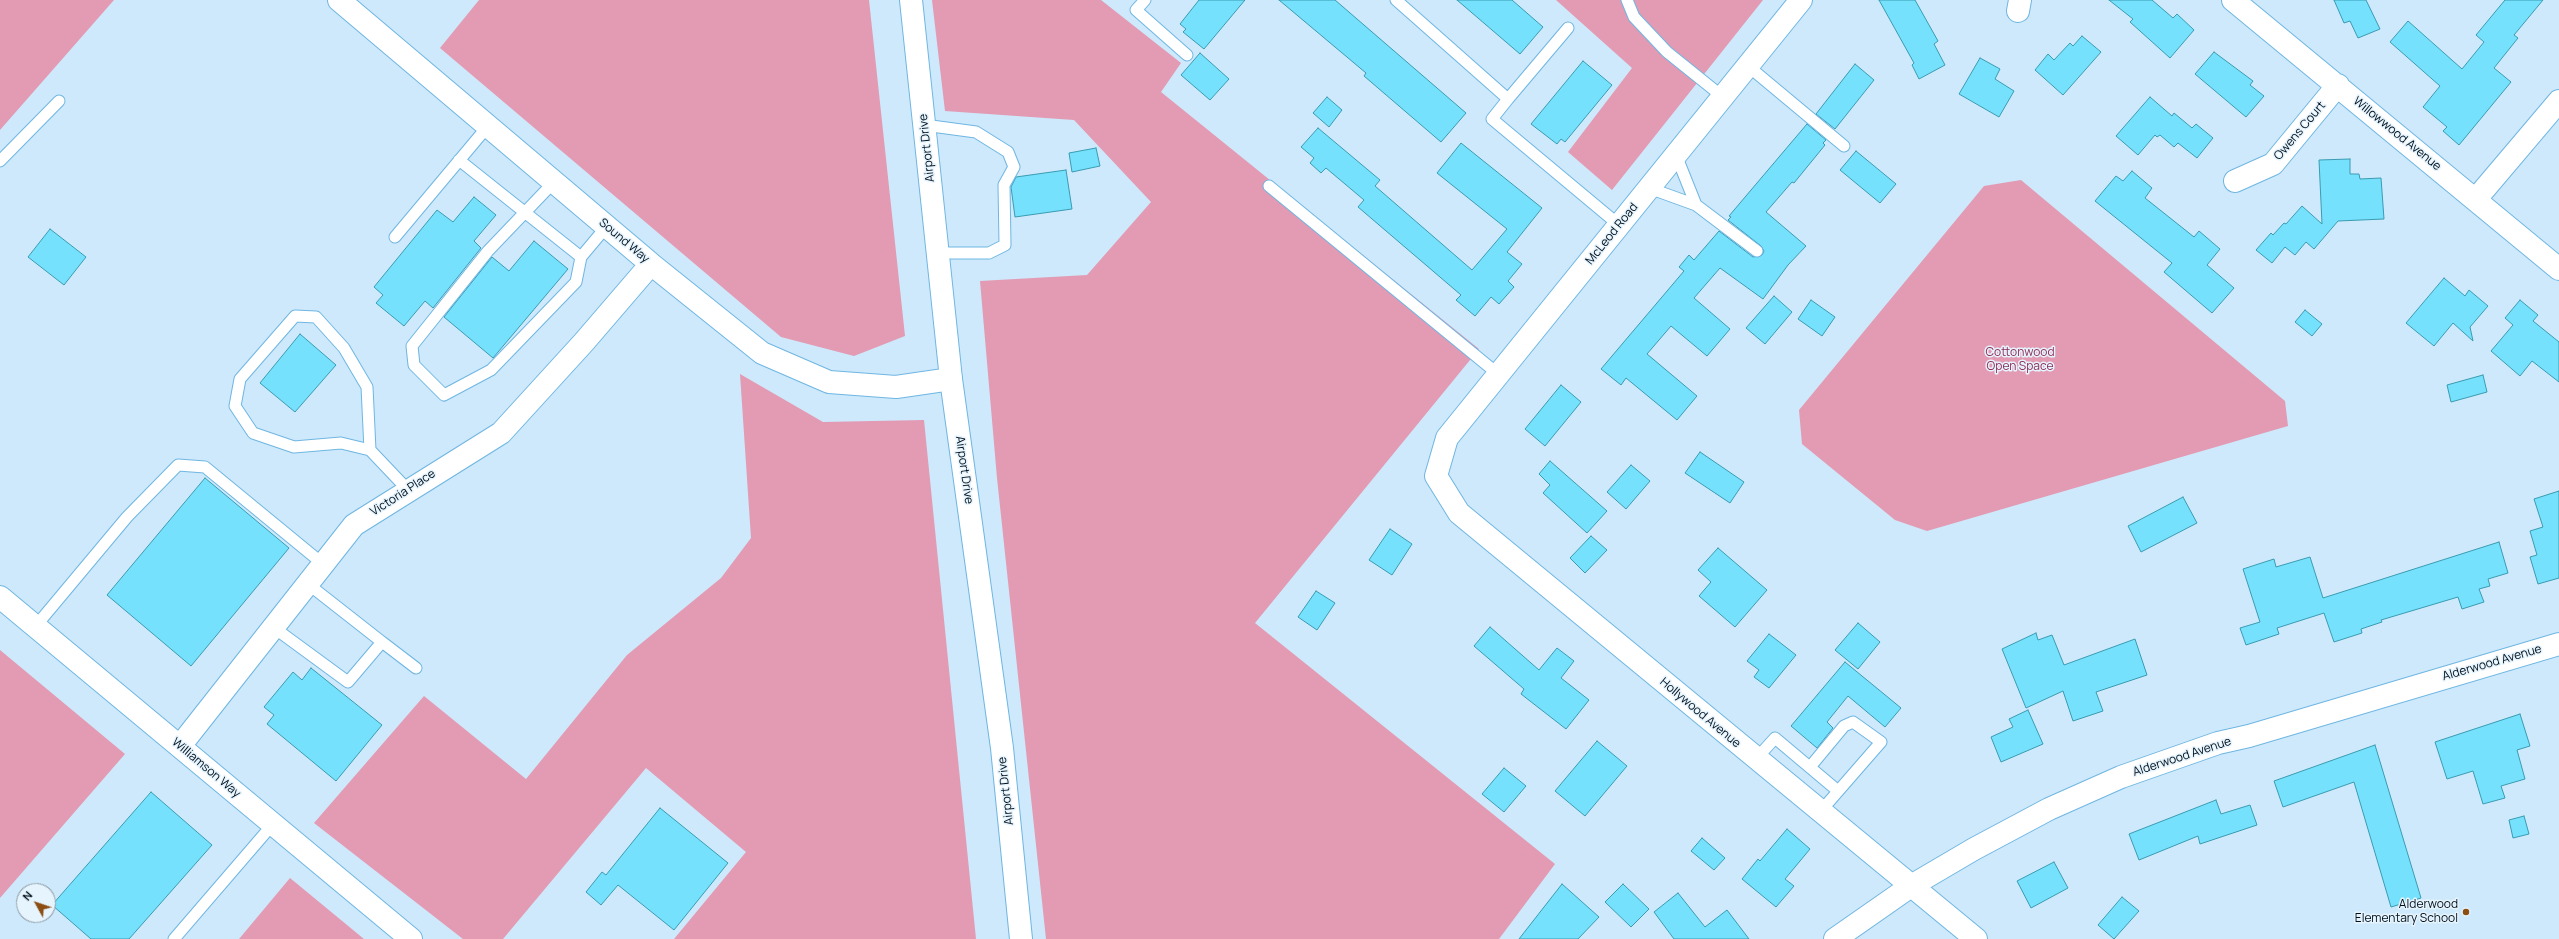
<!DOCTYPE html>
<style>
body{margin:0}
#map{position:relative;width:2559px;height:939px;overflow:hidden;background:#cde9fb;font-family:Manrope,sans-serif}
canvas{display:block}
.north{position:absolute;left:16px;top:883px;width:40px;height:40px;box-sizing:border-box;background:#e6f4fd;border:1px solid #8a99a3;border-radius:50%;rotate:310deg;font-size:11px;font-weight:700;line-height:16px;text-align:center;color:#00101d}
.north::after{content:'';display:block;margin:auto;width:14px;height:18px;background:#8c4d13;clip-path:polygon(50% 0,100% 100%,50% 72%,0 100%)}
</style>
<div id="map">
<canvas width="2559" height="939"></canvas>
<div class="north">N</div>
</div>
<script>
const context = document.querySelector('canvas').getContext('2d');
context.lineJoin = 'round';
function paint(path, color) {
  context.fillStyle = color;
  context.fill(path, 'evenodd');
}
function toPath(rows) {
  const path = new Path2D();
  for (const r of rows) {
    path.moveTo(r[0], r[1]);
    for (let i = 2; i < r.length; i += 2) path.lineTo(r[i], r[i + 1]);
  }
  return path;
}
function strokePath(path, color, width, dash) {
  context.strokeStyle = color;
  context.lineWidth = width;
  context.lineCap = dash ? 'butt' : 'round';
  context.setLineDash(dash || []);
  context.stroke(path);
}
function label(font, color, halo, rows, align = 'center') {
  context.font = font + ' Manrope,sans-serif';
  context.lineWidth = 3;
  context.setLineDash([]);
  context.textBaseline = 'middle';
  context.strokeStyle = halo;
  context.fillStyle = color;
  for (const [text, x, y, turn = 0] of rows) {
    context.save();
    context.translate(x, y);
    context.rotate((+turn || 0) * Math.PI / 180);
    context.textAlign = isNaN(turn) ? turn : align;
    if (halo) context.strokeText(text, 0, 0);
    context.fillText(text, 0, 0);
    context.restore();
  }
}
paint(toPath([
 [0,0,114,0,0,130],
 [479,0,869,0,905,336,854,356,781,337,440,48],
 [932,0,1101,0,1181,63,1161,92,1479,349,1255,623,1555,864,1499,939,1046,939,997,478,980,281,1087,275,1151,202,1074,120,945,111],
 [1556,0,1763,0,1612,190,1568,152,1632,68],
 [2021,180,2285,401,2288,426,1927,531,1895,520,1802,444,1799,410,1984,186],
 [740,374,823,422,924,420,976,939,674,939,746,852,646,768,503,939,463,939,314,823,424,696,526,779,627,655,721,578,751,538],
 [0,650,125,754,0,898],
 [290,878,364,939,239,939]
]), '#e39ab3');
const building = toPath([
 [1199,0,1245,0,1204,49,1183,32,1186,29,1180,24,1199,0],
 [1279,0,1335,0,1466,113,1441,142,1364,76,1366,73,1279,0],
 [1457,0,1512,0,1543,27,1520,54,1457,0],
 [1879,0,1915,0,1938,41,1934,44,1945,65,1919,79,1912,65,1914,63,1879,0],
 [2109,0,2152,0,2173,18,2177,14,2194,30,2170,58,2130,22,2133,19,2109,0],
 [2334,0,2366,0,2380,29,2358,38,2350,21,2344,23,2334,0],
 [2505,0,2543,0,2514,35,2518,38,2494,68,2511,82,2459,145,2443,131,2447,127,2423,107,2440,86,2390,42,2408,21,2462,69,2484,42,2476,35,2505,0],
 [2082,36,2101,52,2063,95,2035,70,2048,54,2054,60,2070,43,2073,46,2082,36],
 [2214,52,2253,81,2250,85,2264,96,2246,117,2195,74,2214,52],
 [1200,53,1229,79,1210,100,1181,75,1200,53],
 [1980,58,2000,69,1995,79,2014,91,1999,117,1959,94,1980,58],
 [1583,61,1612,85,1565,142,1561,139,1557,144,1531,124,1583,61],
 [1855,64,1874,80,1835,129,1816,114,1855,64],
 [1327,97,1342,110,1329,127,1313,113,1327,97],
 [2150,97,2172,116,2174,113,2192,128,2196,124,2213,138,2197,158,2178,143,2174,147,2160,135,2157,137,2155,135,2138,155,2116,136,2150,97],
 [1807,124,1826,140,1823,143,1825,145,1794,183,1792,182,1766,212,1806,246,1788,265,1763,299,1720,268,1694,298,1730,329,1707,356,1671,326,1647,354,1697,396,1677,420,1626,378,1621,385,1601,369,1684,271,1679,267,1689,255,1694,260,1719,231,1753,257,1762,255,1764,251,1761,246,1728,220,1731,217,1729,216,1807,124],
 [1318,128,1380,180,1375,186,1472,270,1507,229,1437,173,1461,143,1542,208,1507,252,1522,264,1508,281,1514,287,1499,304,1491,297,1475,316,1456,300,1461,295,1358,207,1364,200,1326,168,1321,173,1310,163,1314,158,1301,147,1318,128],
 [1096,148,1100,166,1072,172,1069,153,1096,148],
 [1856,151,1896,184,1880,203,1840,170,1856,151],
 [2350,159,2350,174,2359,174,2360,179,2381,178,2384,219,2338,221,2314,249,2306,242,2295,255,2285,247,2272,263,2256,250,2271,233,2273,235,2284,223,2286,224,2302,206,2322,224,2319,160,2350,159],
 [1066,170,1072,209,1015,217,1011,187,1016,177,1066,170],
 [2132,171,2152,188,2145,198,2194,237,2199,231,2220,249,2207,265,2234,288,2212,313,2164,272,2172,263,2095,201,2116,176,2123,181,2132,171],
 [474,197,496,215,474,241,481,248,433,308,425,301,404,326,376,303,383,295,374,287,437,210,453,222,474,197],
 [50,229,86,257,64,285,28,257,50,229],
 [534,241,568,269,493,358,444,317,492,257,509,271,534,241],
 [2444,278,2465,296,2469,290,2488,306,2470,327,2473,341,2453,323,2434,346,2406,323,2444,278],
 [1774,296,1792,312,1765,344,1746,328,1774,296],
 [1811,300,1835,317,1822,336,1798,319,1811,300],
 [2520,300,2538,315,2533,321,2559,342,2559,382,2532,361,2520,376,2491,351,2513,325,2505,318,2520,300],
 [2305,310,2322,324,2312,336,2295,322,2305,310],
 [300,334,336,365,295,412,260,383,300,334],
 [2483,375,2487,392,2451,402,2447,385,2483,375],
 [1561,385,1581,402,1545,446,1525,429,1561,385],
 [1700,452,1744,482,1730,503,1685,473,1700,452],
 [1550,461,1607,511,1587,533,1543,493,1550,485,1539,474,1550,461],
 [1631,465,1650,481,1626,509,1607,492,1631,465],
 [205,478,289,548,191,666,107,595,205,478],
 [2559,491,2559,578,2538,584,2530,557,2537,555,2530,531,2543,527,2534,499,2559,491],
 [2183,497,2197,523,2141,552,2128,526,2183,497],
 [1390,529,1412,544,1392,575,1369,560,1390,529],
 [1591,536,1607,550,1585,573,1570,558,1591,536],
 [2499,542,2508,573,2488,579,2490,586,2479,589,2484,602,2462,609,2458,597,2381,620,2382,622,2361,629,2362,633,2334,642,2324,613,2277,628,2279,634,2246,645,2240,628,2260,622,2243,569,2274,559,2276,567,2310,557,2323,598,2499,542],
 [1718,548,1767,590,1735,627,1699,596,1711,582,1698,570,1718,548],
 [1316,591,1335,603,1317,630,1298,617,1316,591],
 [1858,623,1880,642,1858,669,1835,650,1858,623],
 [1490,627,1539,670,1557,648,1574,661,1561,678,1589,700,1566,729,1521,694,1524,689,1474,646,1490,627],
 [2036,633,2038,640,2052,635,2064,665,2135,639,2147,675,2096,692,2103,711,2073,721,2063,691,2026,708,2002,649,2036,633],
 [1769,634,1796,655,1769,688,1754,677,1759,670,1747,661,1769,634],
 [1845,662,1901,708,1885,727,1848,696,1827,722,1833,728,1817,748,1791,726,1845,662],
 [311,668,382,725,336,781,267,724,274,715,264,707,293,672,302,680,311,668],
 [2028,710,2043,744,2001,762,1991,737,2013,727,2009,719,2028,710],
 [2520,714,2530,746,2517,750,2525,779,2501,786,2505,798,2483,804,2473,771,2447,779,2435,742,2520,714],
 [1597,741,1627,766,1585,816,1555,791,1597,741],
 [2375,745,2421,898,2391,907,2354,782,2283,807,2274,781,2375,745],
 [1504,768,1526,786,1504,812,1482,794,1504,768],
 [151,792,212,845,129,939,91,939,52,905,151,792],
 [2216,800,2221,814,2250,805,2257,825,2200,844,2198,836,2139,860,2129,834,2216,800],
 [660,808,728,863,674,930,618,885,601,905,586,892,602,872,606,875,660,808],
 [2524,816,2529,834,2513,838,2509,820,2524,816],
 [1787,829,1810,849,1785,879,1794,886,1776,907,1742,879,1758,859,1760,861,1787,829],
 [1702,838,1725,858,1714,870,1691,851,1702,838],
 [2054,862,2068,888,2031,908,2017,881,2054,862],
 [1562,884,1599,917,1578,939,1519,939,1562,884],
 [1623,884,1649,909,1631,927,1605,902,1623,884],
 [1678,893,1705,927,1727,910,1749,939,1674,939,1654,912,1678,893],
 [2122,897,2139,911,2114,939,2098,925,2122,897]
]);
paint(building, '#76e1fc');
strokePath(building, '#399bb2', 1);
const service = toPath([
 [1145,0,1136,10,1187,55],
 [1396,0,1508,99,1492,119,1619,225],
 [1627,0,1634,17,1667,52,1723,97],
 [1748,66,1844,146],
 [1508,99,1568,28],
 [924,125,976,132,1008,152,1014,167,1004,185,1005,245,989,253,938,253],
 [459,160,581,257],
 [0,161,59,101],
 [554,182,488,251,412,346,414,365,444,395,491,370,576,282,581,257,607,226],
 [1269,186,1498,374],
 [1649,188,1696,205,1676,155],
 [1696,205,1757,251],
 [395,237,488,126],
 [370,450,341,443,294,447,253,433,235,406,240,379,295,316,316,317,344,348,367,387,370,450,408,490],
 [308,584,382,642],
 [35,627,127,517,178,465,205,467,323,564],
 [273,627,348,682,382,642,416,668],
 [1756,759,1775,738,1838,791],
 [1810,767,1844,726,1853,722,1881,742,1820,812],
 [174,939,273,824]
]);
const minor = toPath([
 [339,0,651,264,762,353,829,382,896,387,951,379],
 [1801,0,1447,438,1436,476,1459,513,1976,939],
 [2233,0,2559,269],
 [2018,11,2020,0],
 [2235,181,2273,164,2338,85],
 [2476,199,2559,101],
 [180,746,354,525,501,433,584,342,651,264],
 [1835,939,1911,886,1974,849,2049,809,2121,777,2218,743,2249,736,2559,644]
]);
const tertiary = toPath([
 [0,597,411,939]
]);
const secondary = toPath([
 [911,0,951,379,1002,748,1021,939]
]);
strokePath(service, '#6fb6e2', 13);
strokePath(minor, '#6fb6e2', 24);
strokePath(tertiary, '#6fb6e2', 24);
strokePath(secondary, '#6fb6e2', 24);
strokePath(service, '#fff', 11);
strokePath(minor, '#fff', 22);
strokePath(tertiary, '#fff', 22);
strokePath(secondary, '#fff', 22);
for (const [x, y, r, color] of [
 [2466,912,4,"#8c4d13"]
]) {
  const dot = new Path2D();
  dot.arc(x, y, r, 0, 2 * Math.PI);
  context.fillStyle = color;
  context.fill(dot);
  strokePath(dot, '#e6f4fd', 1.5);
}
label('12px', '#00101d', '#e6f4fd', [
 ["Owens Court",2300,131,-50],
 ["Willowwood Avenue",2397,134,39],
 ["Airport Drive",927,148,-96],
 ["McLeod Road",1612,234,-51],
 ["Sound Way",624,241,40],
 ["Airport Drive",964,470,82],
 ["Victoria Place",403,493,-33],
 ["Alderwood Avenue",2492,663,-16],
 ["Hollywood Avenue",1700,713,40],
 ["Alderwood Avenue",2182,757,-18],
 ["Williamson Way",206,768,40],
 ["Airport Drive",1006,791,-96]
]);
label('12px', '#8e2e58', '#e6f4fd', [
 ["Cottonwood",2020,353],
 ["Open Space",2020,367]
]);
label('12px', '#00101d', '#e6f4fd', [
 ["Alderwood",2458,905],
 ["Elementary School",2458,919]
], 'right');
</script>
